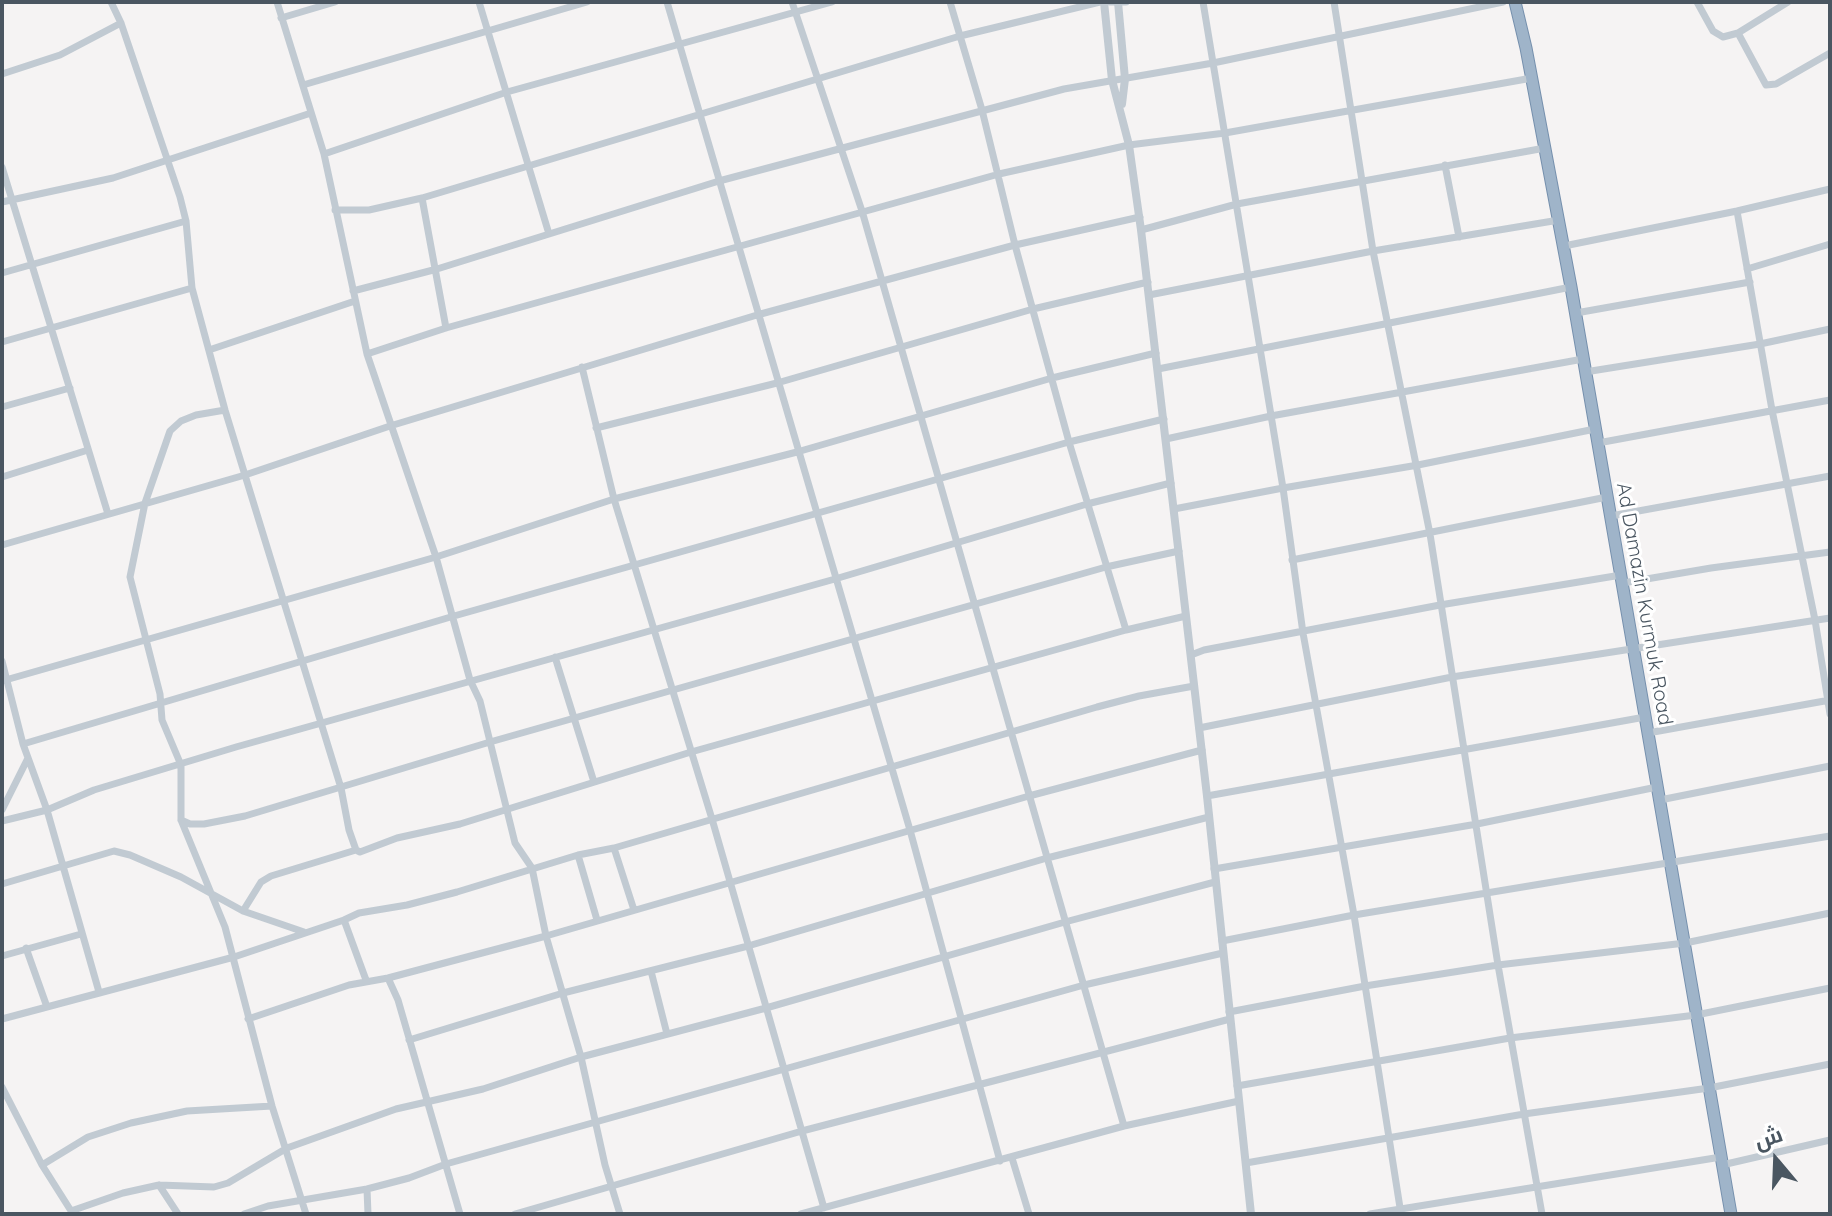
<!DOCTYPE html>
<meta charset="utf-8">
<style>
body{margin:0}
#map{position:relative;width:1832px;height:1216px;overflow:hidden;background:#f5f3f3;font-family:Quicksand,Cairo,sans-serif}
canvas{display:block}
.frame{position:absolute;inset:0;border:4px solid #4a5661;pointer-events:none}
.north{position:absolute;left:1736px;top:1120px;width:80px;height:80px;-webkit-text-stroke:6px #fff;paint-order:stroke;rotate:341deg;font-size:22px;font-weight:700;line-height:32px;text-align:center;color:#4a5661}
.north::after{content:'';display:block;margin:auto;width:28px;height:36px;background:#4a5661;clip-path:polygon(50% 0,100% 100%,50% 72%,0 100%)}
</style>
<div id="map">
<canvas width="1832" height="1216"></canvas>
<div class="frame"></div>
<div class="north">ش</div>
</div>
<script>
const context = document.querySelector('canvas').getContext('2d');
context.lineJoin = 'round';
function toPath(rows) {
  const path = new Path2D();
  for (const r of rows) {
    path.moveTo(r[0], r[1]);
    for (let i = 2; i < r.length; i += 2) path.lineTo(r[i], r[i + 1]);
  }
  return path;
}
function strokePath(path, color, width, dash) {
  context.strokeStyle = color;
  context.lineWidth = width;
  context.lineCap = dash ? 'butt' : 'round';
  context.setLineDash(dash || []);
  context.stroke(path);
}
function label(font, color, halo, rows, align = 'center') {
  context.font = font + ' Quicksand,sans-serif';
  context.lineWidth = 6;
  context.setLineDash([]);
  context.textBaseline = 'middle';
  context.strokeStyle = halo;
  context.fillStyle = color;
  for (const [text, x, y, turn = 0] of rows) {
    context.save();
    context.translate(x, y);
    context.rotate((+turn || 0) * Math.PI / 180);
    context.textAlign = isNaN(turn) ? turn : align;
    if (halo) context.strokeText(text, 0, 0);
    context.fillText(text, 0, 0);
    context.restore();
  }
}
const trunk = toPath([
 [1515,2,1526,48,1571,287,1731,1214]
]);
strokePath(trunk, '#7690ad', 13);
strokePath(toPath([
 [111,2,121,23,180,197,186,221,192,288,225,410,341,788,349,830,356,850,360,852,397,838,460,824,691,752,1126,630,1186,616],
 [277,2,324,154,367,354,436,557,470,680,480,701,515,843,532,868,546,936,581,1057,605,1165,620,1214],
 [479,2,549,234],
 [667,2,910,830,1000,1161],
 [792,2,862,211,1124,1126],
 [950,2,982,110,1015,245,1069,442,1126,630],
 [1110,2,1126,2],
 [1334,2,1373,251,1430,534,1498,965,1542,1214],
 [1697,2,1713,31,1723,37,1738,33,1788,2],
 [281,18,335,2],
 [1738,33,1766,85,1776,84,1830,53],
 [2,74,60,55,121,23],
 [303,85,587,2],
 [324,154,507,92,832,2],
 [1445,165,1459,237],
 [2,167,108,514],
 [422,198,446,328],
 [2,202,113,178,311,113],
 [335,210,369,210,422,198,960,36,1100,2],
 [1737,211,1772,410,1815,620,1830,714],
 [1141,230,1237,204,1545,148],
 [1564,246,1737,211,1830,189],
 [1747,269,1830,244],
 [2,273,186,221],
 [353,291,437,269,719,181,1064,89,1213,63,1503,2],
 [1149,295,1373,251,1559,220],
 [1576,313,1750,282],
 [2,342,192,288],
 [209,350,355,301],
 [367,354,446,328,999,174,1129,145,1225,133,1532,78],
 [582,367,614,499,712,819,824,1208],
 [1158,369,1571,287],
 [1585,372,1760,344,1830,329],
 [2,407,70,388],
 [225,410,196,415,181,421,170,431,145,503,130,577,160,694,162,720,181,765,181,820,225,927,272,1106,306,1214],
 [596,428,777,383,1033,309,1148,282],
 [1166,439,1271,416,1583,359],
 [1598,443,1830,400],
 [2,477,88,450],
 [1174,509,1283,488,1203,2],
 [1611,516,1830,476],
 [2,545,245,475,390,426,757,315,1015,245,1140,217],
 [1292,560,1607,497],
 [1623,583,1711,568,1830,552],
 [1191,655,1204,650,1440,605,1621,575],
 [555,657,594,782],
 [2,661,23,744,47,810,99,992],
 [2,681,436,557,614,499,797,452,1052,378,1156,353],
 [1199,728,1452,677,1830,618],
 [1648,733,1830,700],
 [23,744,454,616,1069,442,1164,419],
 [1207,796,1645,717],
 [1660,800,1830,766],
 [2,810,28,758],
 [181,820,190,824,204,824,245,816,490,742,1106,567,1179,551],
 [2,821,47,810,94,790,236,747,835,579,1087,504,1171,483],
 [614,848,634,910],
 [578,855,597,920],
 [1214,869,1477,824,1657,787],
 [2,884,114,851,130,855,181,877,243,911,304,932],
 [243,911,261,882,271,876,356,850],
 [344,920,366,980],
 [1222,941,1354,915,1830,836],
 [26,948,47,1007],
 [2,956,81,934],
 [651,971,667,1034],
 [388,978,398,1000,460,1214],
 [1229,1012,1365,986,1498,965,1685,943,1830,913],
 [2,1019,234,957,344,920,359,913,407,905,457,892,578,855,614,848,1097,707,1139,696,1194,686],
 [248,1019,349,985,388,978,546,936,1029,796,1202,750],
 [409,1040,563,993,748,946,1047,858,1209,817],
 [1237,1086,1510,1038,1696,1015,1830,988],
 [2,1087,42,1165,73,1214],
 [1012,1158,1029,1214],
 [1246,1163,1524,1114,1709,1088,1830,1064],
 [42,1165,88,1137,131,1123,187,1111,272,1106],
 [1722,1165,1830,1140],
 [159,1185,178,1214],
 [367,1189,368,1214],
 [71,1211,123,1193,159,1185,214,1187,228,1183,287,1148,396,1109,483,1089,581,1057,766,1008,1065,922,1215,882],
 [244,1214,268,1206,367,1189,409,1178,446,1164,1084,985,1223,953],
 [515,1214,802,1131,1230,1019],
 [801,1214,1124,1126,1239,1101],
 [1370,1214,1721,1157],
 [1401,1214,1354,915,1303,633,1283,488,1418,465,1595,429]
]), '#c1cad2', 7);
strokePath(toPath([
 [1104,2,1112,80,1129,145,1141,230,1207,796,1251,1214],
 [1118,2,1125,79,1122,104]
]), '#c1cad2', 8);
strokePath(trunk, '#9fb4c9', 11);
label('20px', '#4a5661', '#fff', [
 ["Ad Damazin Kurmuk Road",1644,604,80]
]);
</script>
